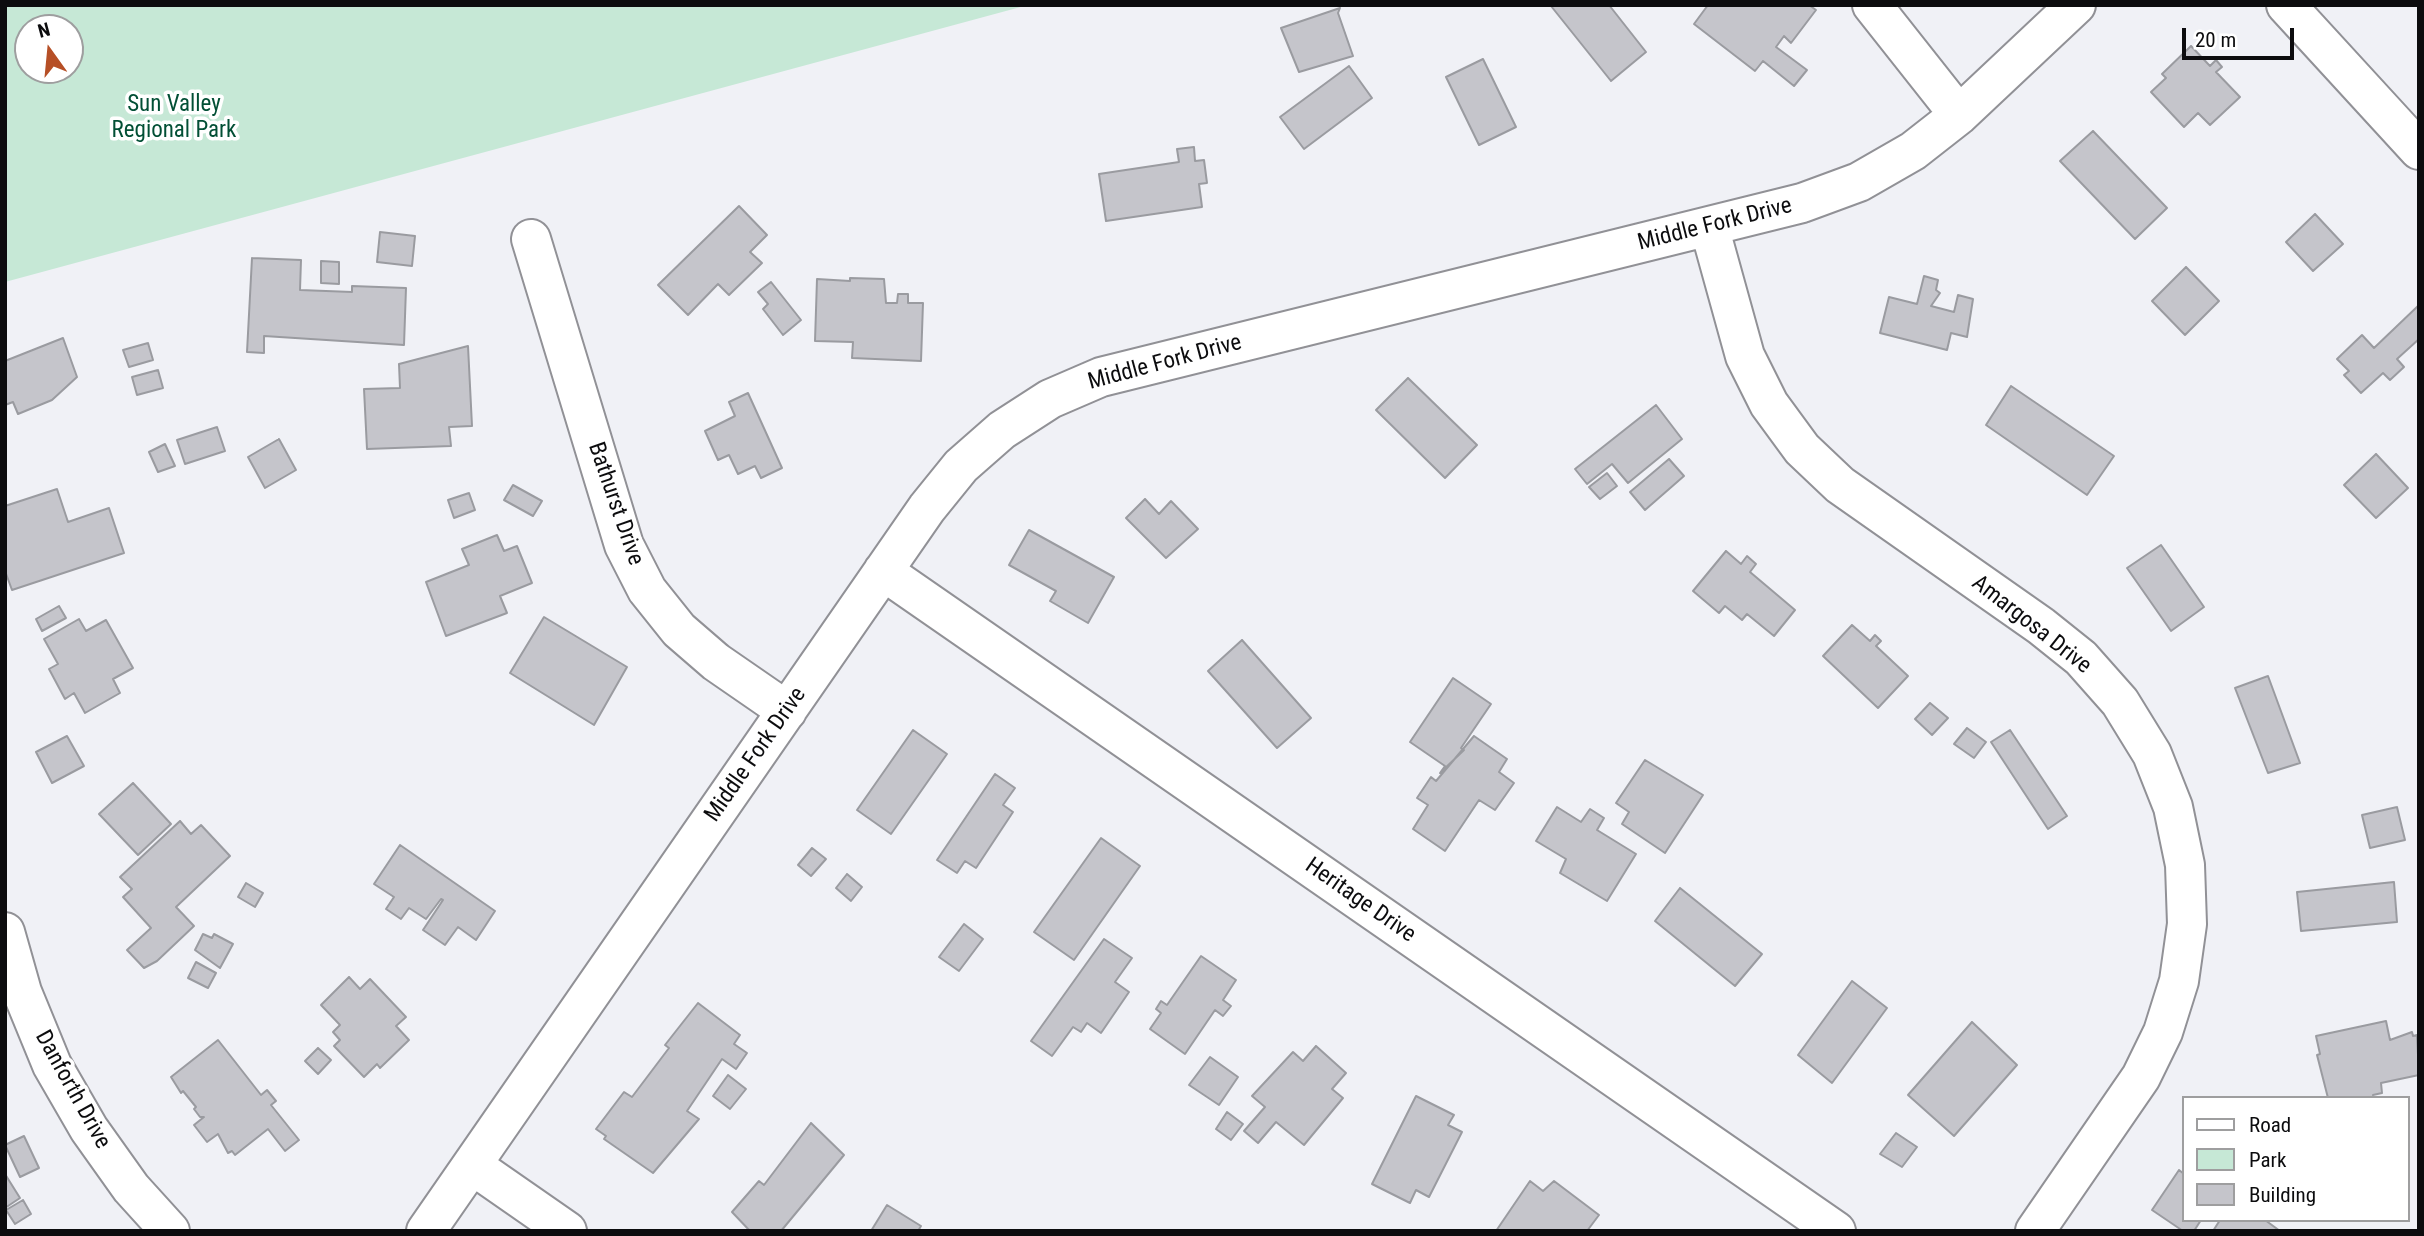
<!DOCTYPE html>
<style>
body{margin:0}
#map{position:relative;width:2424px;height:1236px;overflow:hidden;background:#f0f1f6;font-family:"Roboto Condensed",sans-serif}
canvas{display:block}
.frame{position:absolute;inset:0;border:7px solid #0c0c0e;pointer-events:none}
.legend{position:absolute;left:2182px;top:1096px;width:228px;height:126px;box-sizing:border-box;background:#fff;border:2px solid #9e9e9f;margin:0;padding:9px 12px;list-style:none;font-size:21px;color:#0c0c0e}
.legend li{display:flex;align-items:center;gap:14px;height:35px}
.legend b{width:35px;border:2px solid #9e9e9f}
.north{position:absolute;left:14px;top:14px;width:70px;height:70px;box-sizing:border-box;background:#fff;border:2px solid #9e9e9f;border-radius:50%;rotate:345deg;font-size:19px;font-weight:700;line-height:28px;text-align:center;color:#0c0c0e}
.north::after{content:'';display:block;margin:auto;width:24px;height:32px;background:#b64f26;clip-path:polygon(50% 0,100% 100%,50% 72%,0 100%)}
.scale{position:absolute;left:2182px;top:28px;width:112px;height:32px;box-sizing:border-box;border:4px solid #0c0c0e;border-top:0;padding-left:9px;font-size:21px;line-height:24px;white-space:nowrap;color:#0c0c0e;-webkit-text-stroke:5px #fff;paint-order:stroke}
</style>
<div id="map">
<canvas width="2424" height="1236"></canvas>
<div class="frame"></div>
<ul class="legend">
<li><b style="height:9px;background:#fff"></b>Road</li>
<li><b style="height:19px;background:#c6e8d6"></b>Park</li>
<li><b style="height:19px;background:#c5c5cb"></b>Building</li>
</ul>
<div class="north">N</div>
<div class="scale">20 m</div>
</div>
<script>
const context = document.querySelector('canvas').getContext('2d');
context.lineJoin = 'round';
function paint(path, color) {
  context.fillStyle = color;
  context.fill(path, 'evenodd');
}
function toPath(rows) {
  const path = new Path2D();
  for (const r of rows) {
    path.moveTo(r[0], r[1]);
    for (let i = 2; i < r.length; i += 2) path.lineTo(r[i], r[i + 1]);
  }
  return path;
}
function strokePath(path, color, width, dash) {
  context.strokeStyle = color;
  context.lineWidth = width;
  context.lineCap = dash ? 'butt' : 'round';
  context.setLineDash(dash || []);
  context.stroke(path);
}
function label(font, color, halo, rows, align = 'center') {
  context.font = font + ' "Roboto Condensed",sans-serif';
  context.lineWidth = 7;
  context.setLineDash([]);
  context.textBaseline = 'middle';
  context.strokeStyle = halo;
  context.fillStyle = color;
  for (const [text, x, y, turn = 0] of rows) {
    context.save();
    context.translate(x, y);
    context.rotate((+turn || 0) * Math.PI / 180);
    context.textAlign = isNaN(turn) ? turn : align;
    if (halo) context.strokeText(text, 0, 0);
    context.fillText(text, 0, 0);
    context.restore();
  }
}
paint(toPath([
 [5,5,1028,5,5,282],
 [28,28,70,28,70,70,28,70]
]), '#c6e8d6');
const building = toPath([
 [1609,5,1646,52,1611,81,1551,6,1609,5],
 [1708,5,1809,5,1816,10,1791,43,1784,36,1776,47,1807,70,1794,86,1763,61,1755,71,1694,24,1708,5],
 [1340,8,1338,13,1353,56,1299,72,1281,28,1340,8],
 [2191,46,2210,66,2216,60,2222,67,2216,72,2240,97,2210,125,2198,113,2184,127,2151,92,2166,78,2162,74,2191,46],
 [1483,59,1516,127,1479,145,1446,77,1483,59],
 [1349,66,1372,98,1304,149,1280,117,1349,66],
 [2093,131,2167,208,2135,239,2060,161,2093,131],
 [1194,147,1195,161,1204,160,1207,183,1199,184,1202,207,1106,221,1099,174,1179,162,1177,149,1194,147],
 [739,206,767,235,750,252,762,263,729,295,718,284,688,315,658,285,739,206],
 [2315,214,2343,244,2313,271,2286,242,2315,214],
 [380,232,415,236,412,266,377,262,380,232],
 [252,258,301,260,300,290,352,292,352,286,406,288,404,345,264,336,264,353,247,352,252,258],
 [321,261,339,262,339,284,321,283,321,261],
 [2186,267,2219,301,2185,335,2152,301,2186,267],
 [1924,276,1938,280,1936,290,1940,293,1931,306,1954,312,1958,295,1973,299,1967,337,1951,333,1947,350,1880,333,1889,297,1917,304,1924,276],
 [850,278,884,279,886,303,897,303,898,294,908,294,908,303,923,303,921,361,852,358,853,342,815,341,817,279,850,281,850,278],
 [771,282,801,320,783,335,763,309,768,304,758,292,771,282],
 [2419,305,2419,339,2397,359,2404,367,2390,380,2383,373,2361,393,2344,375,2349,371,2337,359,2362,335,2374,348,2419,305],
 [63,338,77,377,52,400,18,414,13,402,5,405,5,361,63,338],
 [148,343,153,360,129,367,123,350,148,343],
 [468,346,472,426,449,427,451,446,367,449,364,389,400,388,399,364,468,346],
 [158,370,163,388,137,395,132,377,158,370],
 [1408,378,1477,445,1445,478,1376,410,1408,378],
 [2011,386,2114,456,2087,495,1986,425,2011,386],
 [748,393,782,468,761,478,755,466,738,474,729,455,718,460,705,431,735,416,729,402,748,393],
 [1656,405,1682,439,1628,483,1612,464,1587,484,1575,469,1656,405],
 [217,427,225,451,185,464,177,440,217,427],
 [279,439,296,470,265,488,248,457,279,439],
 [165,444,175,466,158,472,149,452,165,444],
 [2376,454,2408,488,2376,518,2344,485,2376,454],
 [1669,459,1684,476,1645,510,1630,492,1669,459],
 [1607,473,1617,486,1600,499,1589,487,1607,473],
 [513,485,542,501,533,516,504,500,513,485],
 [57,489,68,522,109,508,124,553,12,590,5,571,5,506,57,489],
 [469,493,475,510,454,518,448,500,469,493],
 [1145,499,1159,514,1171,501,1198,529,1166,558,1126,518,1145,499],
 [1029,530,1114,577,1088,623,1050,601,1056,591,1009,565,1029,530],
 [497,535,504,551,517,546,532,583,500,596,507,613,446,636,426,582,469,565,462,549,497,535],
 [2161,545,2204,607,2171,631,2127,568,2161,545],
 [1726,551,1741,564,1747,556,1756,564,1750,572,1795,610,1774,636,1747,614,1742,620,1725,606,1719,613,1693,591,1726,551],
 [59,606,66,618,42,631,36,619,59,606],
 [544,617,627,667,594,725,510,673,544,617],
 [79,619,86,631,106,620,133,668,113,679,120,693,85,713,74,693,65,699,49,669,58,664,44,639,79,619],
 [1852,625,1870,641,1875,635,1881,641,1876,646,1908,676,1878,708,1823,656,1852,625],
 [1242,640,1311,718,1277,748,1208,671,1242,640],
 [2268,676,2300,763,2268,773,2235,688,2268,676],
 [1453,678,1491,704,1461,748,1464,750,1440,773,1445,766,1410,742,1453,678],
 [1930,703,1948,718,1932,735,1915,719,1930,703],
 [1967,728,1986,742,1974,758,1954,744,1967,728],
 [913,730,947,754,891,834,857,810,913,730],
 [2010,730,2067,816,2048,829,1991,742,2010,730],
 [67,736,84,766,52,783,36,752,67,736],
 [1474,736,1507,759,1499,772,1514,783,1495,810,1479,800,1445,851,1413,829,1428,805,1417,798,1431,777,1436,781,1474,736],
 [1645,760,1703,795,1665,853,1622,824,1629,812,1616,803,1645,760],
 [995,774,1015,788,1003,805,1013,812,976,868,965,861,957,873,937,860,995,774],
 [133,783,171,824,138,855,99,814,133,783],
 [1557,807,1581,822,1590,809,1604,818,1597,830,1636,854,1607,901,1560,873,1566,859,1536,841,1557,807],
 [2397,807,2405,840,2370,848,2362,815,2397,807],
 [180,821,191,834,201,825,230,856,176,907,194,926,157,961,144,968,127,950,151,928,123,897,132,889,120,877,180,821],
 [1101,838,1140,866,1074,960,1034,932,1101,838],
 [400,845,495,911,476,940,458,927,445,945,423,930,443,900,441,899,426,919,409,908,401,919,386,909,394,897,374,884,400,845],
 [812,848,826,859,811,876,798,865,812,848],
 [847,874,862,887,851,901,836,888,847,874],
 [2394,882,2397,922,2301,931,2297,892,2394,882],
 [246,883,263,893,255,907,238,897,246,883],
 [1680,888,1762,954,1735,986,1655,921,1680,888],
 [964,924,983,939,959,971,939,957,964,924],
 [203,934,212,938,214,934,233,944,220,968,195,950,203,934],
 [1104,939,1132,958,1115,982,1129,992,1101,1033,1087,1023,1081,1032,1073,1027,1052,1056,1031,1041,1104,939],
 [1201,956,1236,980,1223,1000,1231,1006,1223,1016,1215,1010,1185,1054,1150,1029,1161,1013,1156,1009,1161,1001,1167,1005,1201,956],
 [196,962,216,973,208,988,188,978,196,962],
 [349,977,360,989,370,979,406,1017,396,1026,409,1040,380,1068,377,1064,364,1077,334,1046,340,1040,333,1032,340,1025,321,1005,349,977],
 [1852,981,1887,1008,1832,1083,1798,1055,1852,981],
 [698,1003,740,1035,734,1044,747,1053,736,1069,722,1059,687,1111,699,1119,653,1173,604,1139,606,1136,596,1129,624,1092,632,1097,669,1048,665,1045,698,1003],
 [2386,1021,2390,1040,2412,1032,2413,1036,2417,1035,2419,1075,2381,1083,2382,1093,2373,1095,2374,1098,2328,1098,2317,1055,2320,1054,2316,1036,2386,1021],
 [1972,1022,2017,1065,1954,1136,1908,1095,1972,1022],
 [218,1040,261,1095,267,1090,276,1101,271,1105,299,1140,285,1151,268,1129,235,1155,232,1151,228,1153,218,1134,207,1142,194,1125,204,1117,200,1117,194,1109,196,1107,183,1091,181,1093,171,1077,218,1040],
 [1316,1046,1346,1073,1332,1089,1343,1098,1304,1145,1276,1122,1258,1143,1244,1131,1265,1107,1252,1096,1293,1052,1303,1061,1316,1046],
 [318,1048,331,1060,318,1074,305,1061,318,1048],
 [1210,1057,1238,1077,1219,1105,1189,1085,1210,1057],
 [728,1075,746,1089,730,1109,713,1096,728,1075],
 [1416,1096,1454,1115,1448,1125,1462,1132,1429,1197,1416,1190,1410,1203,1372,1184,1416,1096],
 [1227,1112,1243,1124,1231,1140,1216,1129,1227,1112],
 [811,1123,844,1155,781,1231,750,1231,732,1212,759,1181,764,1185,811,1123],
 [1896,1133,1917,1147,1902,1167,1880,1154,1896,1133],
 [24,1136,39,1168,20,1177,5,1145,24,1136],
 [2179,1170,2184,1174,2184,1220,2201,1220,2194,1231,2183,1231,2152,1210,2179,1170],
 [5,1174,20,1198,5,1208,5,1174],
 [1530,1181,1543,1191,1554,1181,1599,1215,1587,1231,1496,1231,1530,1181],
 [23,1200,31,1214,15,1224,6,1210,23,1200],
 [887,1205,921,1226,918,1231,871,1231,887,1205],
 [2220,1220,2265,1220,2280,1231,2213,1231,2220,1220]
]);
paint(building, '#c5c5cb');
strokePath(building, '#9a9ba0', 2);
const street = toPath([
 [1872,5,1959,115],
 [2286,5,2419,150],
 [1709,226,1745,356,1769,404,1802,449,1840,485,2041,626,2081,658,2120,702,2152,754,2173,807,2185,865,2187,924,2179,981,2163,1032,2141,1077,2035,1231],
 [531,239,624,545,647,590,679,630,716,662,787,711],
 [883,571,1836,1231],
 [5,932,22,992,52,1065,89,1129,131,1188,170,1231],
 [472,1165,567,1231],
 [426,1231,927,508,961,466,1002,430,1050,399,1101,377,1802,203,1859,182,1913,151,1959,115,2076,5]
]);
strokePath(street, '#919196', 42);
strokePath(street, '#fff', 38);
label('23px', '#024f35', '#fff', [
 ["Sun Valley",174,105],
 ["Regional Park",174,131]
]);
label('23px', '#0c0c0e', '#fff', [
 ["Middle Fork Drive",1715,225,-14],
 ["Middle Fork Drive",1165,363,-15],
 ["Bathurst Drive",615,504,71],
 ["Amargosa Drive",2031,625,38],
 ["Middle Fork Drive",756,755,-55],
 ["Heritage Drive",1360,901,35],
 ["Danforth Drive",72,1090,61]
]);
</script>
